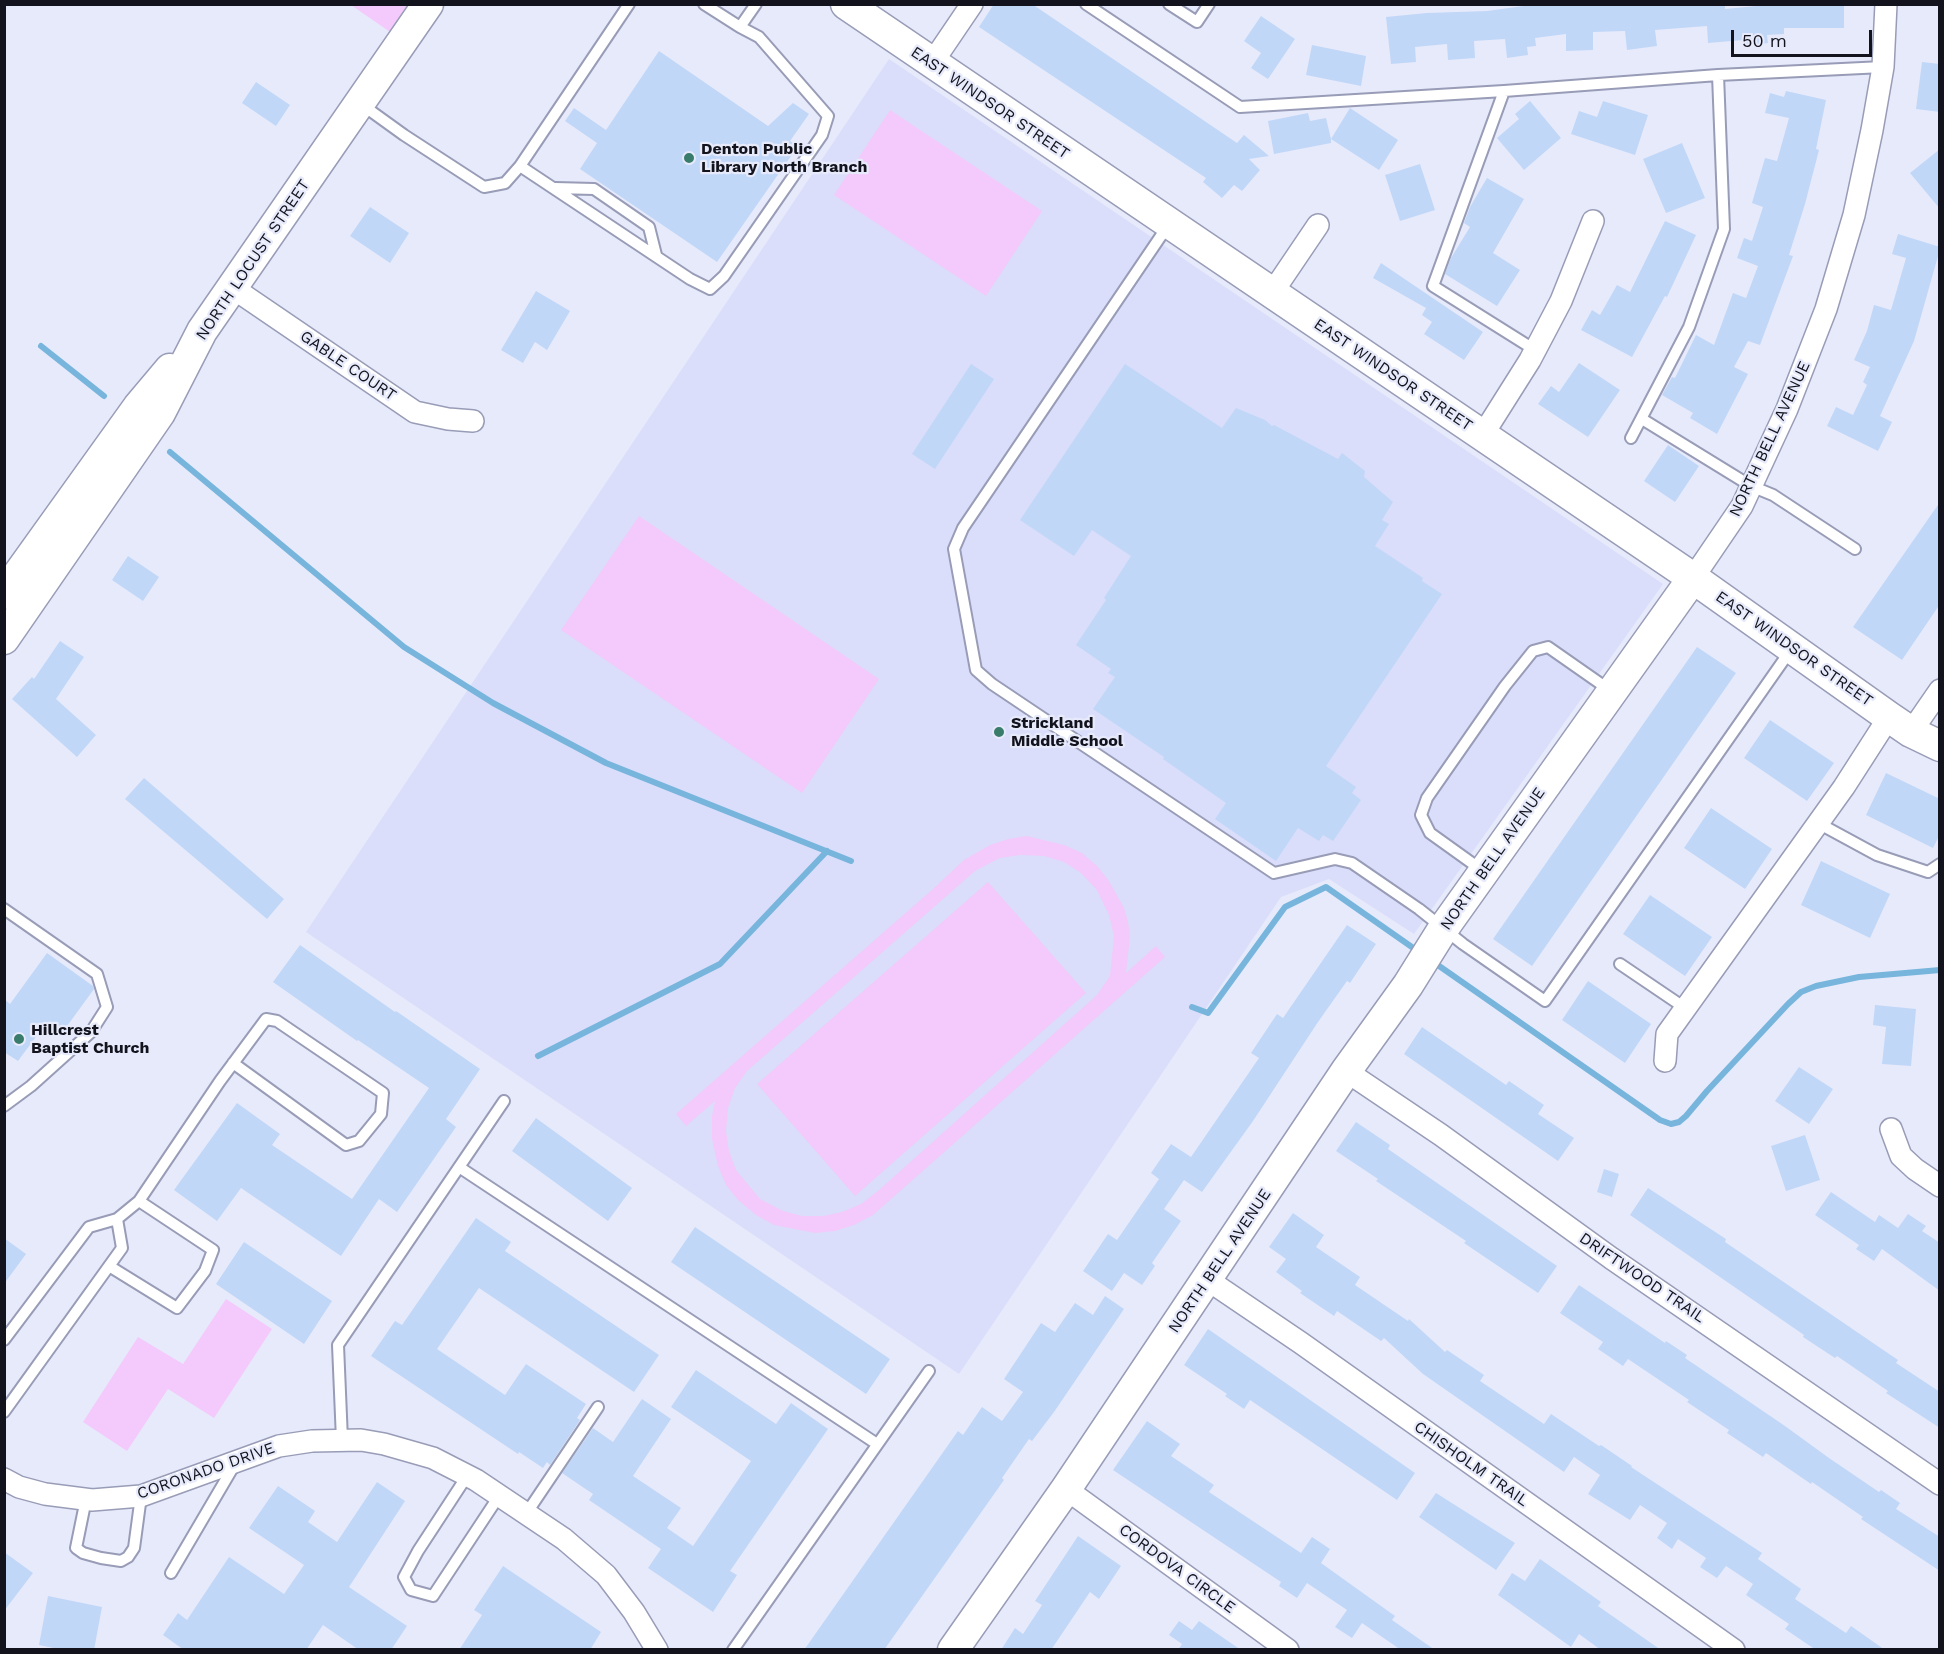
<!DOCTYPE html>
<style>
body{margin:0}
#map{position:relative;width:1944px;height:1654px;overflow:hidden;background:#e7eafb;font-family:"Work Sans",sans-serif}
canvas{display:block}
.frame{position:absolute;inset:0;border:6px solid #12131c;pointer-events:none}
.scale{position:absolute;left:1731px;top:30px;width:141px;height:27px;box-sizing:border-box;border:3px solid #12131c;border-top:0;padding-left:8px;font-size:18px;line-height:21px;white-space:nowrap;color:#12131c;-webkit-text-stroke:4px #e7eafb;paint-order:stroke}
</style>
<div id="map">
<canvas width="1944" height="1654"></canvas>
<div class="frame"></div>
<div class="scale">50 m</div>
</div>
<script>
const context = document.querySelector('canvas').getContext('2d');
context.lineJoin = 'round';
function paint(path, color) {
  context.fillStyle = color;
  context.fill(path, 'evenodd');
}
function toPath(rows) {
  const path = new Path2D();
  for (const r of rows) {
    path.moveTo(r[0], r[1]);
    for (let i = 2; i < r.length; i += 2) path.lineTo(r[i], r[i + 1]);
  }
  return path;
}
function strokePath(path, color, width, dash) {
  context.strokeStyle = color;
  context.lineWidth = width;
  context.lineCap = dash ? 'butt' : 'round';
  context.setLineDash(dash || []);
  context.stroke(path);
}
function label(font, color, halo, rows, align = 'center') {
  context.font = font + ' "Work Sans",sans-serif';
  context.lineWidth = 4.5;
  context.setLineDash([]);
  context.textBaseline = 'middle';
  context.strokeStyle = halo;
  context.fillStyle = color;
  for (const [text, x, y, turn = 0] of rows) {
    context.save();
    context.translate(x, y);
    context.rotate((+turn || 0) * Math.PI / 180);
    context.textAlign = isNaN(turn) ? turn : align;
    if (halo) context.strokeText(text, 0, 0);
    context.fillText(text, 0, 0);
    context.restore();
  }
}
paint(toPath([
 [889,59,1663,584,1414,934,1329,879,1281,897,959,1374,306,932]
]), '#dadefa');
paint(toPath([
 [351,5,413,5,393,34],
 [890,110,1042,211,986,296,834,195],
 [639,516,879,679,802,793,561,630],
 [1027,836,1064,845,1082,853,1097,866,1109,881,1124,908,1128,922,1130,937,1126,973,1156,946,1165,957,873,1215,854,1225,835,1231,815,1233,774,1225,756,1215,738,1200,726,1185,718,1166,712,1139,712,1116,715,1101,686,1126,676,1114,933,889,964,860,990,845,1008,839],
 [1020,855,1044,856,1064,862,1081,873,1097,890,1109,915,1114,936,1110,976,1097,995,879,1190,861,1204,842,1212,824,1216,802,1216,783,1211,760,1199,736,1170,729,1151,726,1131,728,1108,735,1088,747,1071,975,871,1000,858],
 [988,882,1086,993,855,1196,757,1084],
 [226,1299,272,1329,214,1418,168,1389,127,1451,83,1422,138,1337,183,1364]
]), '#f3cafb');
strokePath(toPath([
 [41,346,104,396],
 [170,452,404,647,493,703,606,763,851,861],
 [1432,961,1660,1120,1671,1124,1679,1122,1686,1116,1707,1091,1788,1004,1801,992,1816,986,1859,977,1940,970],
 [1192,1007,1208,1013,1285,907,1326,887,1419,952],
 [538,1056,720,964,827,851]
]), '#77b5dc', 6);
paint(toPath([
 [994,4,1032,4,1237,143,1244,135,1269,156,1249,159,1260,170,1242,191,1234,185,1222,198,1203,182,1206,178,979,27],
 [1538,4,1725,4,1725,9,1756,6,1756,4,1844,4,1844,28,1784,28,1784,34,1767,35,1768,43,1744,46,1744,40,1708,43,1707,26,1655,30,1657,46,1627,50,1625,31,1593,32,1593,50,1566,51,1566,34,1535,38,1536,46,1527,47,1528,55,1507,58,1505,39,1474,41,1475,58,1448,60,1447,44,1415,47,1416,62,1391,64,1386,17,1427,13,1487,11],
 [1261,16,1295,39,1268,79,1251,68,1261,53,1244,41],
 [1312,45,1366,56,1361,86,1306,75],
 [659,51,768,126,793,103,809,114,790,141,798,146,717,262,580,169,597,143,565,121,574,108,606,130],
 [1922,62,1940,64,1940,112,1916,109],
 [256,82,290,105,276,126,242,103],
 [1786,91,1826,100,1816,149,1819,150,1805,204,1789,255,1793,256,1760,345,1748,341,1734,367,1748,374,1717,434,1690,418,1693,413,1662,395,1672,377,1675,378,1696,335,1714,345,1733,293,1746,298,1758,266,1737,258,1744,238,1752,241,1763,207,1752,203,1765,158,1777,161,1789,118,1765,113,1770,93,1784,97],
 [1530,101,1561,138,1524,170,1497,138,1519,119,1515,114],
 [1603,101,1648,115,1635,155,1571,134,1579,111,1597,117],
 [1350,108,1398,140,1379,170,1331,139,1331,143,1274,154,1268,121,1308,113,1310,121,1326,118,1331,139],
 [1682,143,1705,198,1666,213,1643,159],
 [1940,149,1940,209,1910,173],
 [1420,164,1435,210,1400,221,1385,175],
 [1487,178,1524,199,1493,253,1520,270,1497,306,1445,274,1451,258,1470,227,1464,223,1470,207],
 [370,207,409,233,390,263,350,236],
 [1665,221,1696,235,1667,297,1665,296,1632,357,1581,330,1592,310,1600,315,1617,285,1630,292],
 [1898,234,1940,247,1940,249,1914,341,1880,416,1892,422,1878,451,1827,426,1836,407,1853,415,1867,385,1863,382,1870,367,1854,360,1867,331,1874,305,1891,310,1906,258,1892,254],
 [1381,263,1483,332,1464,360,1424,334,1432,322,1422,315,1426,308,1373,278],
 [536,291,570,311,547,350,535,342,523,363,501,350],
 [1579,363,1620,390,1588,437,1538,404,1551,386,1559,392],
 [971,364,994,379,935,469,912,454],
 [1125,364,1222,428,1236,408,1265,420,1272,426,1274,425,1338,459,1342,453,1365,471,1364,477,1393,502,1382,520,1389,524,1375,546,1423,578,1422,581,1442,594,1326,766,1356,787,1352,793,1361,800,1333,841,1323,835,1319,841,1298,828,1276,861,1215,819,1226,803,1163,759,1164,757,1093,709,1115,677,1108,673,1111,669,1076,645,1106,600,1104,598,1131,556,1092,530,1074,556,1020,520],
 [1668,445,1699,466,1675,502,1644,481],
 [1940,502,1940,604,1902,660,1853,627],
 [128,556,159,577,143,601,112,580],
 [60,641,84,657,56,699,96,735,77,757,12,699,32,677,34,679],
 [1697,647,1736,673,1532,966,1493,939],
 [1770,720,1834,763,1807,801,1744,758],
 [1886,773,1940,799,1940,834,1933,848,1866,815],
 [144,778,284,899,267,919,125,799],
 [1711,808,1772,849,1745,889,1684,848],
 [1821,861,1890,894,1870,938,1801,905],
 [1650,895,1712,937,1685,976,1623,934],
 [1347,925,1376,944,1350,983,1347,981,1318,1022,1253,1121,1202,1192,1184,1180,1164,1209,1181,1221,1152,1263,1155,1266,1142,1285,1124,1273,1112,1291,1083,1271,1108,1234,1117,1240,1159,1179,1151,1173,1171,1144,1191,1157,1259,1058,1251,1053,1277,1014,1283,1018],
 [300,945,395,1012,396,1011,480,1069,446,1119,456,1127,397,1212,379,1199,341,1256,241,1188,217,1221,174,1190,237,1103,280,1134,272,1145,352,1199,429,1088,358,1040,357,1041,273,982],
 [47,953,93,986,94,989,62,1033,47,1022,18,1061,4,1052,4,999,10,1004],
 [1588,981,1651,1024,1625,1063,1562,1020],
 [1875,1005,1916,1009,1911,1066,1882,1064,1886,1027,1873,1025],
 [1422,1027,1506,1085,1509,1081,1544,1105,1538,1114,1574,1138,1558,1161,1404,1054],
 [1799,1067,1833,1089,1809,1124,1775,1101],
 [536,1118,632,1188,608,1221,512,1151],
 [1356,1122,1390,1145,1388,1149,1557,1266,1538,1293,1464,1243,1466,1241,1376,1181,1378,1179,1336,1151],
 [1805,1135,1820,1180,1786,1191,1771,1146],
 [1604,1169,1619,1174,1612,1197,1597,1192],
 [1648,1188,1726,1239,1725,1242,1898,1360,1896,1363,1940,1392,1940,1428,1886,1393,1888,1391,1837,1356,1835,1358,1803,1337,1804,1335,1630,1215],
 [1831,1192,1875,1222,1879,1215,1898,1228,1908,1214,1926,1226,1922,1231,1940,1243,1940,1291,1882,1249,1874,1261,1856,1249,1859,1245,1815,1215],
 [1293,1213,1324,1235,1316,1247,1360,1277,1355,1285,1408,1321,1409,1319,1445,1352,1447,1350,1484,1375,1480,1381,1544,1424,1551,1414,1599,1446,1601,1445,1632,1466,1631,1467,1762,1553,1758,1559,1801,1589,1795,1599,1846,1633,1851,1626,1885,1650,1816,1650,1785,1629,1789,1624,1746,1595,1753,1584,1726,1566,1717,1578,1700,1567,1706,1558,1678,1539,1672,1549,1657,1538,1667,1523,1640,1505,1630,1520,1588,1494,1600,1475,1574,1457,1564,1472,1423,1374,1384,1338,1381,1341,1337,1311,1334,1316,1300,1293,1302,1291,1276,1272,1286,1259,1269,1247],
 [476,1218,511,1242,505,1251,659,1355,634,1392,479,1288,437,1349,505,1395,526,1364,586,1404,577,1418,580,1420,550,1465,547,1462,543,1468,519,1452,518,1454,371,1356,395,1321,402,1325],
 [695,1227,890,1359,866,1394,671,1262],
 [4,1238,26,1254,4,1284],
 [244,1242,332,1301,304,1344,216,1284],
 [1579,1285,1665,1343,1666,1341,1687,1355,1685,1358,1785,1426,1829,1458,1879,1492,1881,1490,1900,1503,1896,1509,1940,1537,1940,1571,1861,1519,1863,1517,1812,1482,1811,1484,1766,1453,1763,1457,1727,1433,1729,1430,1687,1402,1689,1400,1628,1359,1623,1366,1598,1349,1603,1342,1560,1313],
 [1105,1296,1124,1309,1054,1412,1032,1441,1029,1439,1002,1478,1004,1480,884,1650,804,1650,958,1431,963,1435,982,1407,1002,1421,1023,1392,1004,1379,1041,1323,1055,1332,1075,1303,1093,1315],
 [1208,1329,1415,1473,1397,1500,1250,1400,1244,1409,1225,1396,1227,1394,1184,1365],
 [696,1370,776,1424,791,1403,828,1429,730,1571,737,1575,713,1612,648,1568,661,1549,589,1500,593,1494,562,1473,593,1428,613,1442,642,1399,671,1419,633,1476,681,1508,667,1528,693,1546,751,1461,671,1407],
 [1147,1421,1180,1444,1171,1456,1214,1485,1209,1492,1301,1553,1312,1537,1330,1549,1321,1563,1395,1616,1392,1620,1435,1650,1401,1650,1362,1623,1352,1638,1335,1627,1347,1610,1307,1583,1297,1598,1279,1586,1281,1582,1113,1470],
 [377,1482,405,1501,349,1587,407,1626,391,1650,359,1650,323,1625,306,1650,184,1650,163,1635,178,1613,187,1620,229,1557,284,1594,304,1565,249,1528,278,1486,315,1511,308,1522,337,1542],
 [1436,1493,1515,1543,1496,1570,1419,1517],
 [1078,1536,1121,1566,1099,1599,1090,1592,1051,1650,1001,1650,1015,1628,1023,1634,1042,1605,1035,1601],
 [4,1552,33,1573,4,1611],
 [1540,1559,1601,1602,1598,1606,1661,1650,1601,1650,1579,1634,1571,1647,1498,1595,1512,1573,1525,1581],
 [503,1566,601,1632,590,1650,459,1650,482,1615,474,1610],
 [48,1596,102,1607,94,1650,63,1650,39,1645],
 [1179,1621,1192,1630,1199,1621,1241,1650,1178,1650,1182,1644,1169,1635]
]), '#c1d7f8');
const lane = toPath([
 [704,4,740,27,756,4],
 [1086,4,1240,107,1504,91,1718,75,1883,67],
 [1169,4,1197,22,1209,4],
 [1504,91,1433,286,1535,350],
 [361,104,404,135,484,187,505,183,520,166,629,4],
 [520,166,690,279,710,289,724,276,822,135,828,116,759,37,740,27],
 [555,188,594,189,649,227,656,255],
 [1169,224,963,528,954,549,976,670,992,684,1274,873,1335,859,1352,863,1419,909,1463,944,1545,1001,1790,651],
 [1642,419,1751,486,1773,495,1855,549],
 [1631,438,1689,327,1724,229,1718,75],
 [1818,823,1877,855,1928,872,1940,864],
 [1483,871,1430,833,1421,815,1427,798,1505,686,1533,651,1548,647,1611,691],
 [4,909,97,974,107,1007,91,1032,31,1086,4,1106],
 [1620,964,1685,1008],
 [459,1167,877,1444],
 [109,1266,177,1308,205,1271,213,1250,139,1201],
 [4,1340,89,1227,117,1219],
 [4,1412,122,1248,117,1219,139,1201,220,1081,266,1019,277,1021,383,1093,381,1114,359,1141,346,1145,233,1063],
 [342,1440,338,1345,504,1101],
 [467,1476,418,1551,404,1577,411,1590,433,1596,499,1496],
 [86,1499,76,1548,83,1553,101,1558,121,1561,128,1557,134,1548,141,1496],
 [526,1514,598,1407],
 [171,1573,235,1464],
 [733,1650,929,1371]
]);
const street = toPath([
 [932,63,972,4],
 [233,288,415,412,448,419,473,421],
 [1272,293,1318,225],
 [1482,436,1530,360,1561,301,1593,221],
 [1693,578,1742,506,1787,409,1826,309,1854,215,1872,130,1883,67,1886,4],
 [1911,732,1940,690],
 [1665,1061,1667,1034,1844,787,1889,717],
 [1346,1071,1441,1135,1611,1258,1940,1484],
 [1891,1129,1901,1156,1915,1169,1940,1186],
 [1208,1280,1301,1343,1734,1650],
 [4,1479,19,1487,45,1494,92,1500,141,1496,279,1446,312,1441,361,1440,384,1444,433,1458,476,1480,564,1539,606,1575,634,1612,657,1650],
 [1066,1489,1288,1650]
]);
const secondary = toPath([
 [846,4,1693,578,1889,717,1911,732,1940,746],
 [4,594,138,407,170,369],
 [4,639,160,413,202,331,428,4],
 [953,1650,1066,1489,1346,1071,1408,985,1443,929,1693,578]
]);
strokePath(lane, '#989cb6', 14);
strokePath(street, '#989cb6', 24);
strokePath(secondary, '#989cb6', 33);
strokePath(lane, '#fff', 10);
strokePath(street, '#fff', 21);
strokePath(secondary, '#fff', 30);
for (const [x, y, r, color] of [
 [689,158,6,"#3a7c6b"],
 [999,732,6,"#3a7c6b"],
 [19,1039,6,"#3a7c6b"]
]) {
  const dot = new Path2D();
  dot.arc(x, y, r, 0, 2 * Math.PI);
  context.fillStyle = color;
  context.fill(dot);
  strokePath(dot, '#e7eafb', 2);
}
label('16px', '#12131c', '#e7eafb', [
 ["EAST WINDSOR STREET",990,103,34],
 ["NORTH LOCUST STREET",253,260,-56],
 ["GABLE COURT",348,366,34],
 ["EAST WINDSOR STREET",1393,375,34],
 ["NORTH BELL AVENUE",1770,439,-65],
 ["EAST WINDSOR STREET",1794,649,35],
 ["NORTH BELL AVENUE",1493,859,-55],
 ["NORTH BELL AVENUE",1220,1261,-56],
 ["DRIFTWOOD TRAIL",1642,1278,34],
 ["CHISHOLM TRAIL",1471,1464,35],
 ["CORONADO DRIVE",206,1471,-19],
 ["CORDOVA CIRCLE",1177,1569,36]
]);
label('bold 16px', '#12131c', '#e7eafb', [
 ["Denton Public",701,149],
 ["Library North Branch",701,167],
 ["Strickland",1011,723],
 ["Middle School",1011,741],
 ["Hillcrest",31,1030],
 ["Baptist Church",31,1048]
], 'left');
</script>
